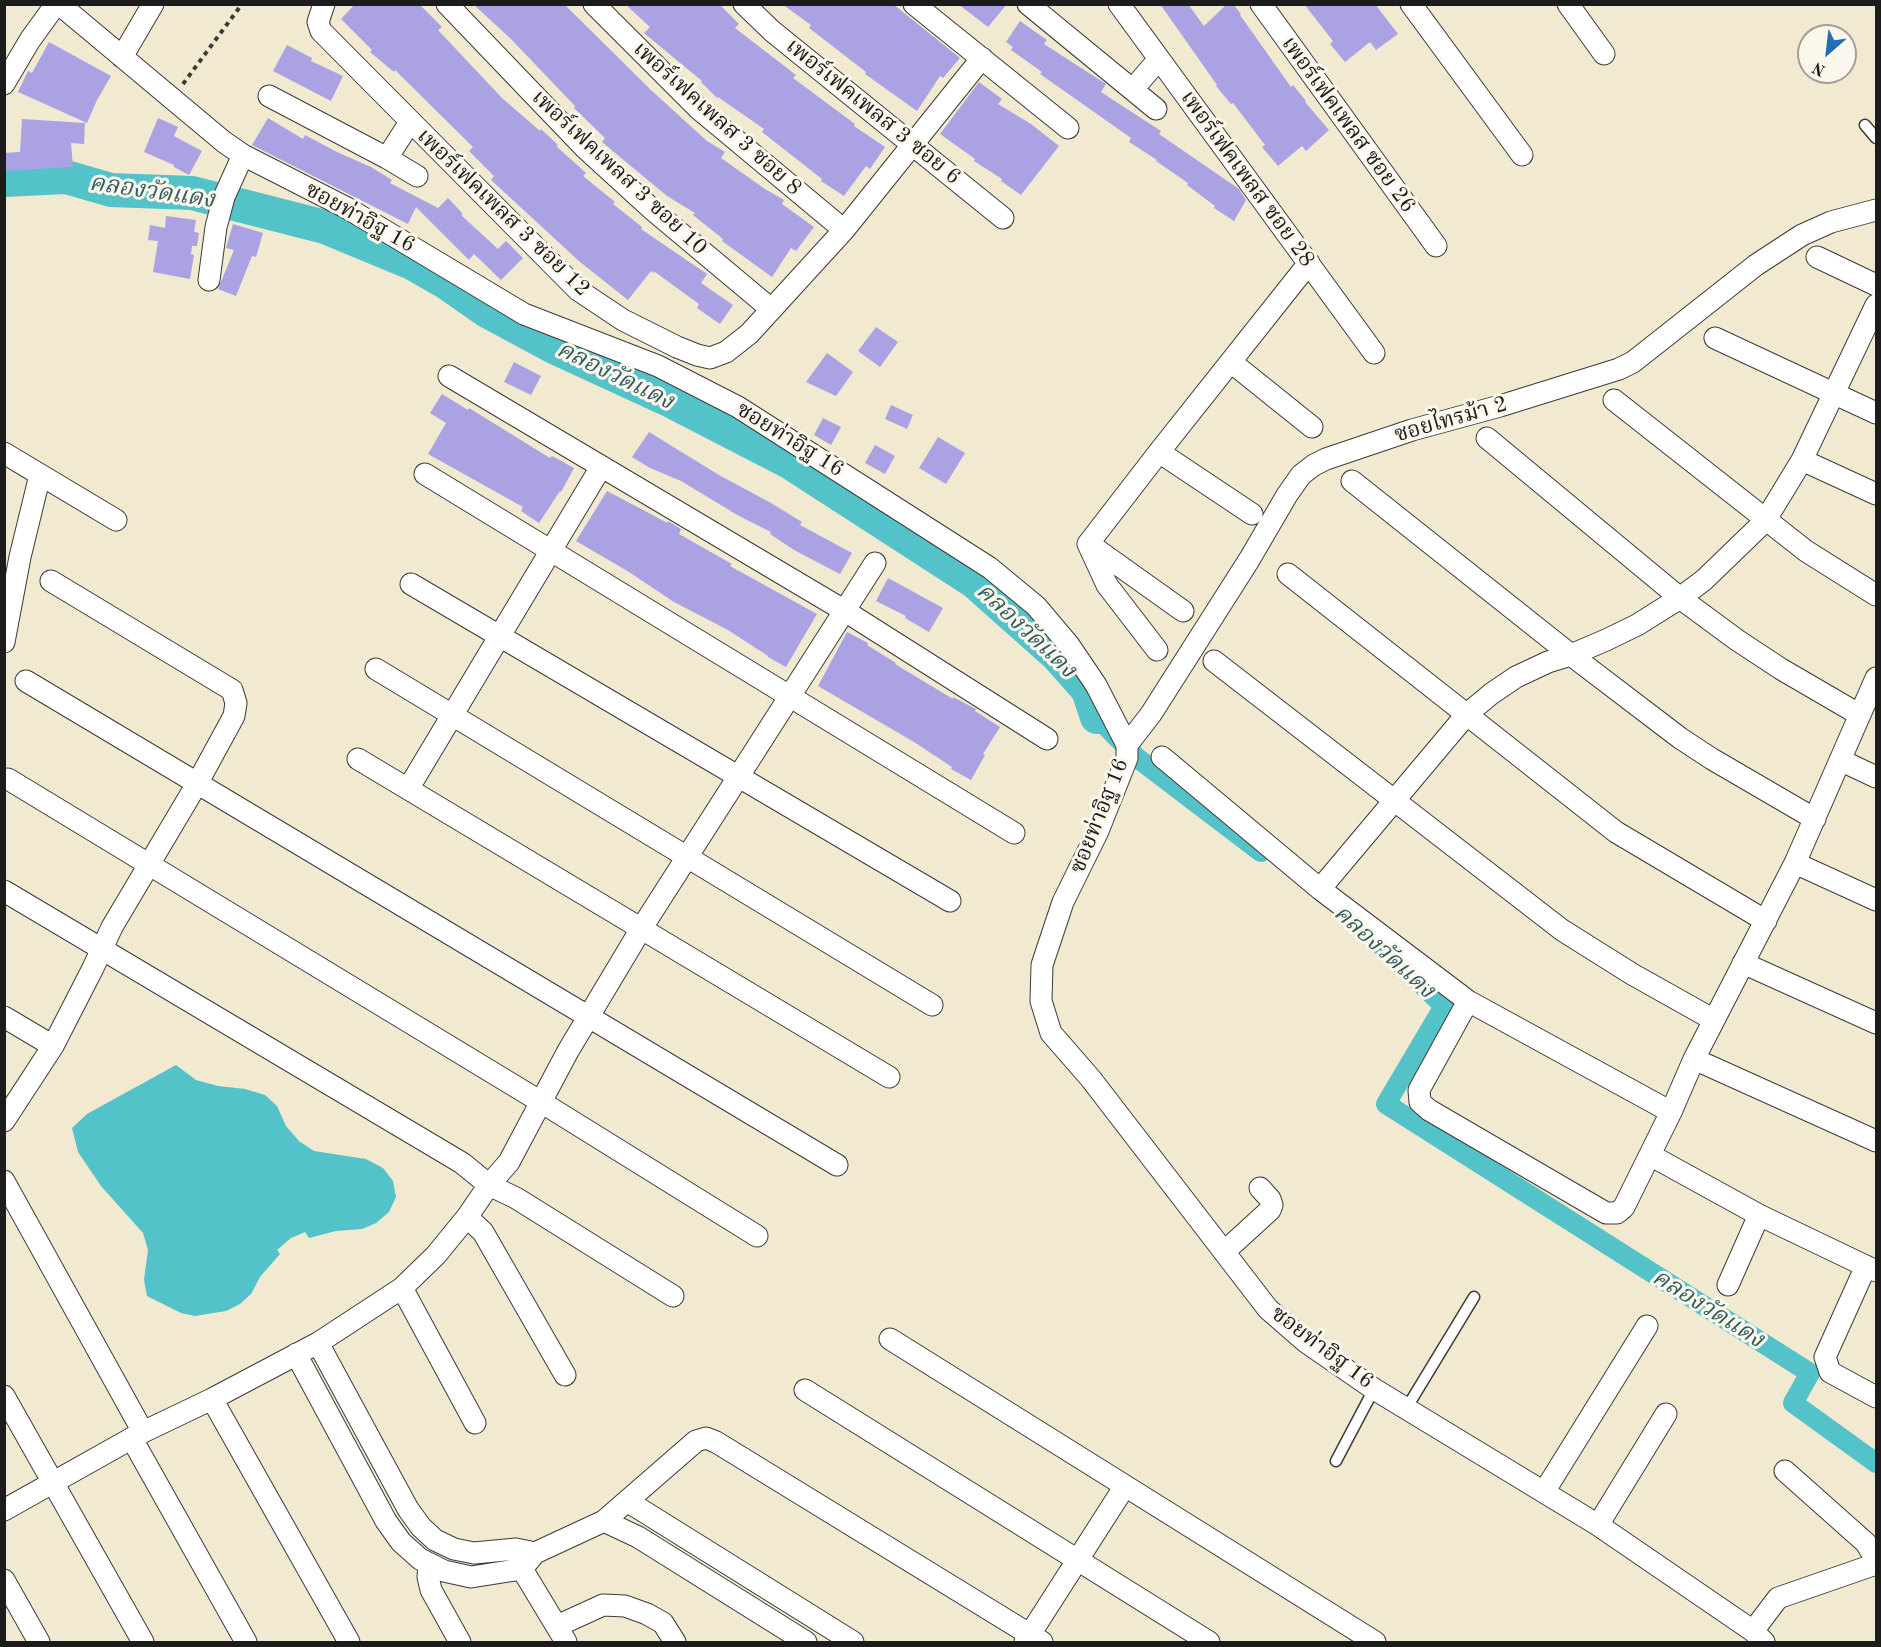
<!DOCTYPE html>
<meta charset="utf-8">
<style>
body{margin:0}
#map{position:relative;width:1881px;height:1647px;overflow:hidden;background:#f2e9d1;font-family:"Old Standard TT",serif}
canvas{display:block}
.frame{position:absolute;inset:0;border:6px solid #1c1c1c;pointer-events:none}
.north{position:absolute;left:1797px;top:24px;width:60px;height:60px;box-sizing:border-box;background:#fbf7ec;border:2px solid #a29f99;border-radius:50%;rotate:208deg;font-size:16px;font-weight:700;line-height:24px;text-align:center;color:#1c1c1c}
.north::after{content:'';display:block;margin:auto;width:21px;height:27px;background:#1f6fb2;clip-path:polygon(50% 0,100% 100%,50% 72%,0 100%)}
</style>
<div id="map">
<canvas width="1881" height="1647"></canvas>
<div class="frame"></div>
<div class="north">N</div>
</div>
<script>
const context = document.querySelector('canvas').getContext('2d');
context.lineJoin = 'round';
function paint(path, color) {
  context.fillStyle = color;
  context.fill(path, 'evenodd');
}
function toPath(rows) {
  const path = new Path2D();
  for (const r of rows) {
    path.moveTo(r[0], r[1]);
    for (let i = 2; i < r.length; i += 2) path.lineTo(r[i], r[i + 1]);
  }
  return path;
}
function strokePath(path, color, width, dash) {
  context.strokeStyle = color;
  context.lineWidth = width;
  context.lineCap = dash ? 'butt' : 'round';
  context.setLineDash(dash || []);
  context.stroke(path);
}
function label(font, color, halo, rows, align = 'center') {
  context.font = font + ' "Old Standard TT","Noto Serif Thai",serif';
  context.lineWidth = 6;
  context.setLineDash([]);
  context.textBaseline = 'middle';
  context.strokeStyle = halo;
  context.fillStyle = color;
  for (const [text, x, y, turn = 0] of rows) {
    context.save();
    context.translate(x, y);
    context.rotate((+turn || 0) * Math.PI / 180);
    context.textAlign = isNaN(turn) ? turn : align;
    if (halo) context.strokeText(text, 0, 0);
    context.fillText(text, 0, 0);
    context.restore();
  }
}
paint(toPath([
 [176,1065,196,1080,218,1086,245,1089,265,1095,277,1106,286,1126,299,1141,314,1151,366,1159,383,1168,393,1181,396,1197,389,1212,376,1223,362,1229,336,1231,309,1238,305,1232,291,1238,277,1250,280,1254,260,1277,251,1294,240,1304,226,1311,195,1316,181,1313,147,1296,144,1280,148,1250,143,1233,101,1186,78,1152,72,1128,87,1114]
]), '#54c2c9');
strokePath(toPath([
 [1097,717,1136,757,1261,852],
 [1377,941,1444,1006,1386,1104,1810,1373,1793,1403,1876,1463]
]), '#54c2c9', 20);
strokePath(toPath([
 [4,180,66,177,111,190,192,193,325,227,412,263,447,283,487,311,554,347,667,399,791,463,975,582,1057,655,1088,690,1097,717]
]), '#54c2c9', 34);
paint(toPath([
 [355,4,419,4,442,27,438,30,502,98,540,131,541,129,558,145,556,146,586,173,583,176,615,202,613,204,642,227,641,229,707,274,701,283,733,305,720,324,697,308,699,304,655,272,654,273,651,271,628,300,580,262,491,180,494,176,469,151,473,147,395,70,394,72,370,52,372,50,341,19],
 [473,4,564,4,651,90,707,141,725,152,721,158,765,189,784,200,782,204,814,227,796,251,791,248,772,277,722,241,723,239,693,215,695,213,667,196,602,142,605,138,574,108,575,106,511,39],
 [625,4,719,4,739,24,735,28,796,75,793,78,855,124,854,126,885,147,870,169,866,166,844,196,821,181,822,179,762,132,764,129,718,97,717,98,701,82,702,81,644,33,650,27],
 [782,4,893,4,960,58,943,78,940,76,917,111,865,74,866,72,809,28,811,25],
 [958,4,1007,4,988,27],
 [1160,4,1188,4,1204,26,1227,4,1233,4,1241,14,1240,15,1291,87,1293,85,1306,101,1305,102,1329,130,1306,151,1302,146,1278,166,1262,147,1265,145,1233,103,1231,104,1216,86,1217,85],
 [1304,4,1375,4,1398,34,1376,50,1370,42,1345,62,1330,44,1333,41],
 [1020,21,1047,40,1044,44,1106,84,1101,92,1161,131,1159,134,1239,189,1246,200,1234,221,1214,208,1215,206,1187,185,1188,183,1156,161,1157,160,1129,142,1131,138,1040,74,1042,72,1011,50,1013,47,1006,42],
 [49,42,111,76,97,100,87,123,18,92,28,71,32,73],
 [287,45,312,58,311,61,343,76,331,101,273,71],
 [979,82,1002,99,998,104,1031,124,1059,146,1021,195,1001,181,1002,179,974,161,975,159,940,134],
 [158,118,178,127,174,136,202,151,189,175,174,167,174,165,144,152],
 [268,118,303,139,305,135,337,152,371,167,392,180,390,183,438,208,448,198,463,214,461,215,498,249,506,241,523,258,501,280,474,254,469,260,416,207,408,224,252,145],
 [22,119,85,123,84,144,71,143,73,167,4,171,4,153,20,152],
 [166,216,196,220,194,232,199,233,197,246,192,246,191,254,194,255,190,279,153,272,158,241,148,240,150,225,165,228],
 [233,224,263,233,256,257,252,256,236,296,218,289,234,250,226,248],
 [876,327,898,342,880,367,858,351],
 [827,353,853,372,836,396,806,382],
 [514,362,541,376,531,395,504,382],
 [442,394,468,410,469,408,550,458,552,456,574,468,561,492,560,491,539,523,521,511,523,507,428,454,446,423,430,413],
 [891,405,913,415,907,429,885,419],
 [823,418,841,427,831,445,814,435],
 [649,432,719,475,771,503,802,522,800,525,852,553,840,574,794,550,770,534,771,532,739,516,681,481,650,468,632,457],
 [938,437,965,453,946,484,919,468],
 [875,445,895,456,885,474,865,463],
 [607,491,660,519,667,523,668,521,681,529,679,534,732,564,730,566,817,614,786,667,768,657,768,656,728,630,674,602,629,572,576,541],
 [888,578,943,608,929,632,905,618,906,616,876,601],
 [847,632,868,643,867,645,896,663,895,664,953,699,953,697,976,709,975,711,1000,727,983,754,985,755,971,780,951,769,952,767,914,742,818,686]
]), '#aba2e4');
const service = toPath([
 [1865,125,1876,138],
 [1406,1409,1474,1297],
 [1336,1461,1374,1389]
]);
const minor = toPath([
 [59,4,224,142,243,155,347,208,524,314,658,366,738,407,990,568,1036,606,1069,645,1096,685,1127,745,1127,758,1098,831,1063,902,1042,965,1041,1001,1051,1033,1091,1079,1268,1309,1306,1342,1374,1389,1598,1525,1753,1631,1764,1642],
 [324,4,318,22,321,31,578,290,623,320,677,347,697,355,710,358,726,352,749,334,844,230,982,58],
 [447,4,585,148,654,211,771,309],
 [594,4,700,110,844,230],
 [744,4,772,31,1003,218],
 [914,4,1068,128],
 [1028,4,1156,109],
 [1119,4,1374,353],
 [1261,4,1436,246],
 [1411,4,1522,155],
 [1568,4,1604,54],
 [122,57,153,4],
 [4,84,30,40,56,4],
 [1133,89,1159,59],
 [269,96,387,158,417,176],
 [387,158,410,122],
 [1817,257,1876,285],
 [209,280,216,227,224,197,243,155],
 [1715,338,1876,413],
 [1231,362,1312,427],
 [449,376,845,611,1047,739],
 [1614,400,1806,551,1876,595],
 [1487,438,1680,598,1737,640,1781,669,1860,715],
 [1159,452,1252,514],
 [4,453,116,520],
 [1802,460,1876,494],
 [425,474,1014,833],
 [1352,481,1571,655,1680,738,1712,759,1815,819],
 [1089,544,1183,611],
 [1288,574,1616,832,1766,921],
 [411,584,950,901],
 [4,642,20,557,40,475],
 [1157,650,1107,585,1088,544,1159,452,1309,263],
 [1214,661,1562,930,1632,974,1714,1020],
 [376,669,932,1005],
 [26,681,837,1165],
 [1127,745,1151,714,1249,560,1287,495,1301,475,1314,465,1326,459,1412,430,1500,406,1619,369,1633,362,1756,265,1802,235,1831,222,1876,210],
 [1162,757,1320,889,1468,1001,1671,1112],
 [358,759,889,1077],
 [1840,760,1876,777],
 [8,779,541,1102,757,1236],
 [408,789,601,467],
 [1795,863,1876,900],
 [1320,889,1467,714,1491,694,1516,677,1548,662,1571,655,1606,640,1637,625,1680,598,1704,580,1765,521,1802,460,1876,305],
 [4,891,462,1163,489,1185,516,1198,673,1296],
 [1743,963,1876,1023],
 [1468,1001,1419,1090,1420,1102,1429,1110,1606,1213,1617,1213,1624,1207,1671,1112,1694,1059,1795,863,1876,678],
 [4,1017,53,1046],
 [1694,1059,1876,1141],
 [4,1121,53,1046,93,968,112,927,198,782,234,716,236,703,232,690,51,581],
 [1650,1155,1759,1215,1876,1271],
 [4,1181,143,1432],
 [467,1217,483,1232,565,1375],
 [1224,1252,1270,1210,1272,1205,1270,1199,1260,1188],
 [1866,1266,1825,1357,1830,1372,1876,1397],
 [1728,1285,1759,1215],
 [402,1288,475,1423],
 [890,1339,1375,1642],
 [318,1343,408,1509,421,1527,435,1540,454,1549,474,1553,516,1549,535,1553],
 [296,1354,386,1521,401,1542,420,1559,444,1571,471,1577,522,1569,535,1553,604,1521,696,1441,706,1438,716,1442,1042,1642],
 [805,1390,1209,1642],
 [4,1396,143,1642],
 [212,1399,349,1642],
 [132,1439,246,1642],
 [1785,1471,1866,1543,1876,1560],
 [1544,1492,1647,1326],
 [627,1501,853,1642],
 [4,1510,143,1432,212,1399,318,1343,402,1288,436,1255,467,1217,489,1185,509,1162,568,1051,641,929,875,563],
 [604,1521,638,1537,806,1642],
 [1598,1525,1666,1414],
 [518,1556,522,1569,566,1642],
 [429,1564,428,1577,431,1590,460,1642],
 [4,1580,39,1642],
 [557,1626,603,1605,625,1606,647,1614,663,1623,675,1642],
 [1753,1631,1778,1598,1876,1564],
 [1025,1642,1125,1486]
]);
strokePath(service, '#3c3b37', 13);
strokePath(minor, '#3c3b37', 23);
strokePath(toPath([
 [183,84,242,4]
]), '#3c3b37', 4, [4.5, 4.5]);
strokePath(service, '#fff', 10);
strokePath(minor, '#fff', 21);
label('22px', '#1c1c1c', '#fbf7ec', [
 ["เพอร์เฟคเพลส 3 ซอย 6",873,112,39],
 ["เพอร์เฟคเพลส 3 ซอย 8",717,119,42],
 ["เพอร์เฟคเพลส ซอย 26",1348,125,54],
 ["เพอร์เฟคเพลส 3 ซอย 10",619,173,43],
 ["เพอร์เฟคเพลส ซอย 28",1247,179,54],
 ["เพอร์เฟคเพลส 3 ซอย 12",503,213,44],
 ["ซอยท่าอิฐ 16",360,218,29],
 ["ซอยไทรม้า 2",1451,420,-16],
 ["ซอยท่าอิฐ 16",790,440,32],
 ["ซอยท่าอิฐ 16",1100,816,-68],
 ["ซอยท่าอิฐ 16",1322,1348,37]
]);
label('italic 24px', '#325e61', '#fbf7ec', [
 ["คลองวัดแดง",152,192,8],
 ["คลองวัดแดง",615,376,26],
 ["คลองวัดแดง",1026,631,43],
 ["คลองวัดแดง",1384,952,42],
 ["คลองวัดแดง",1708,1309,32]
]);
</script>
